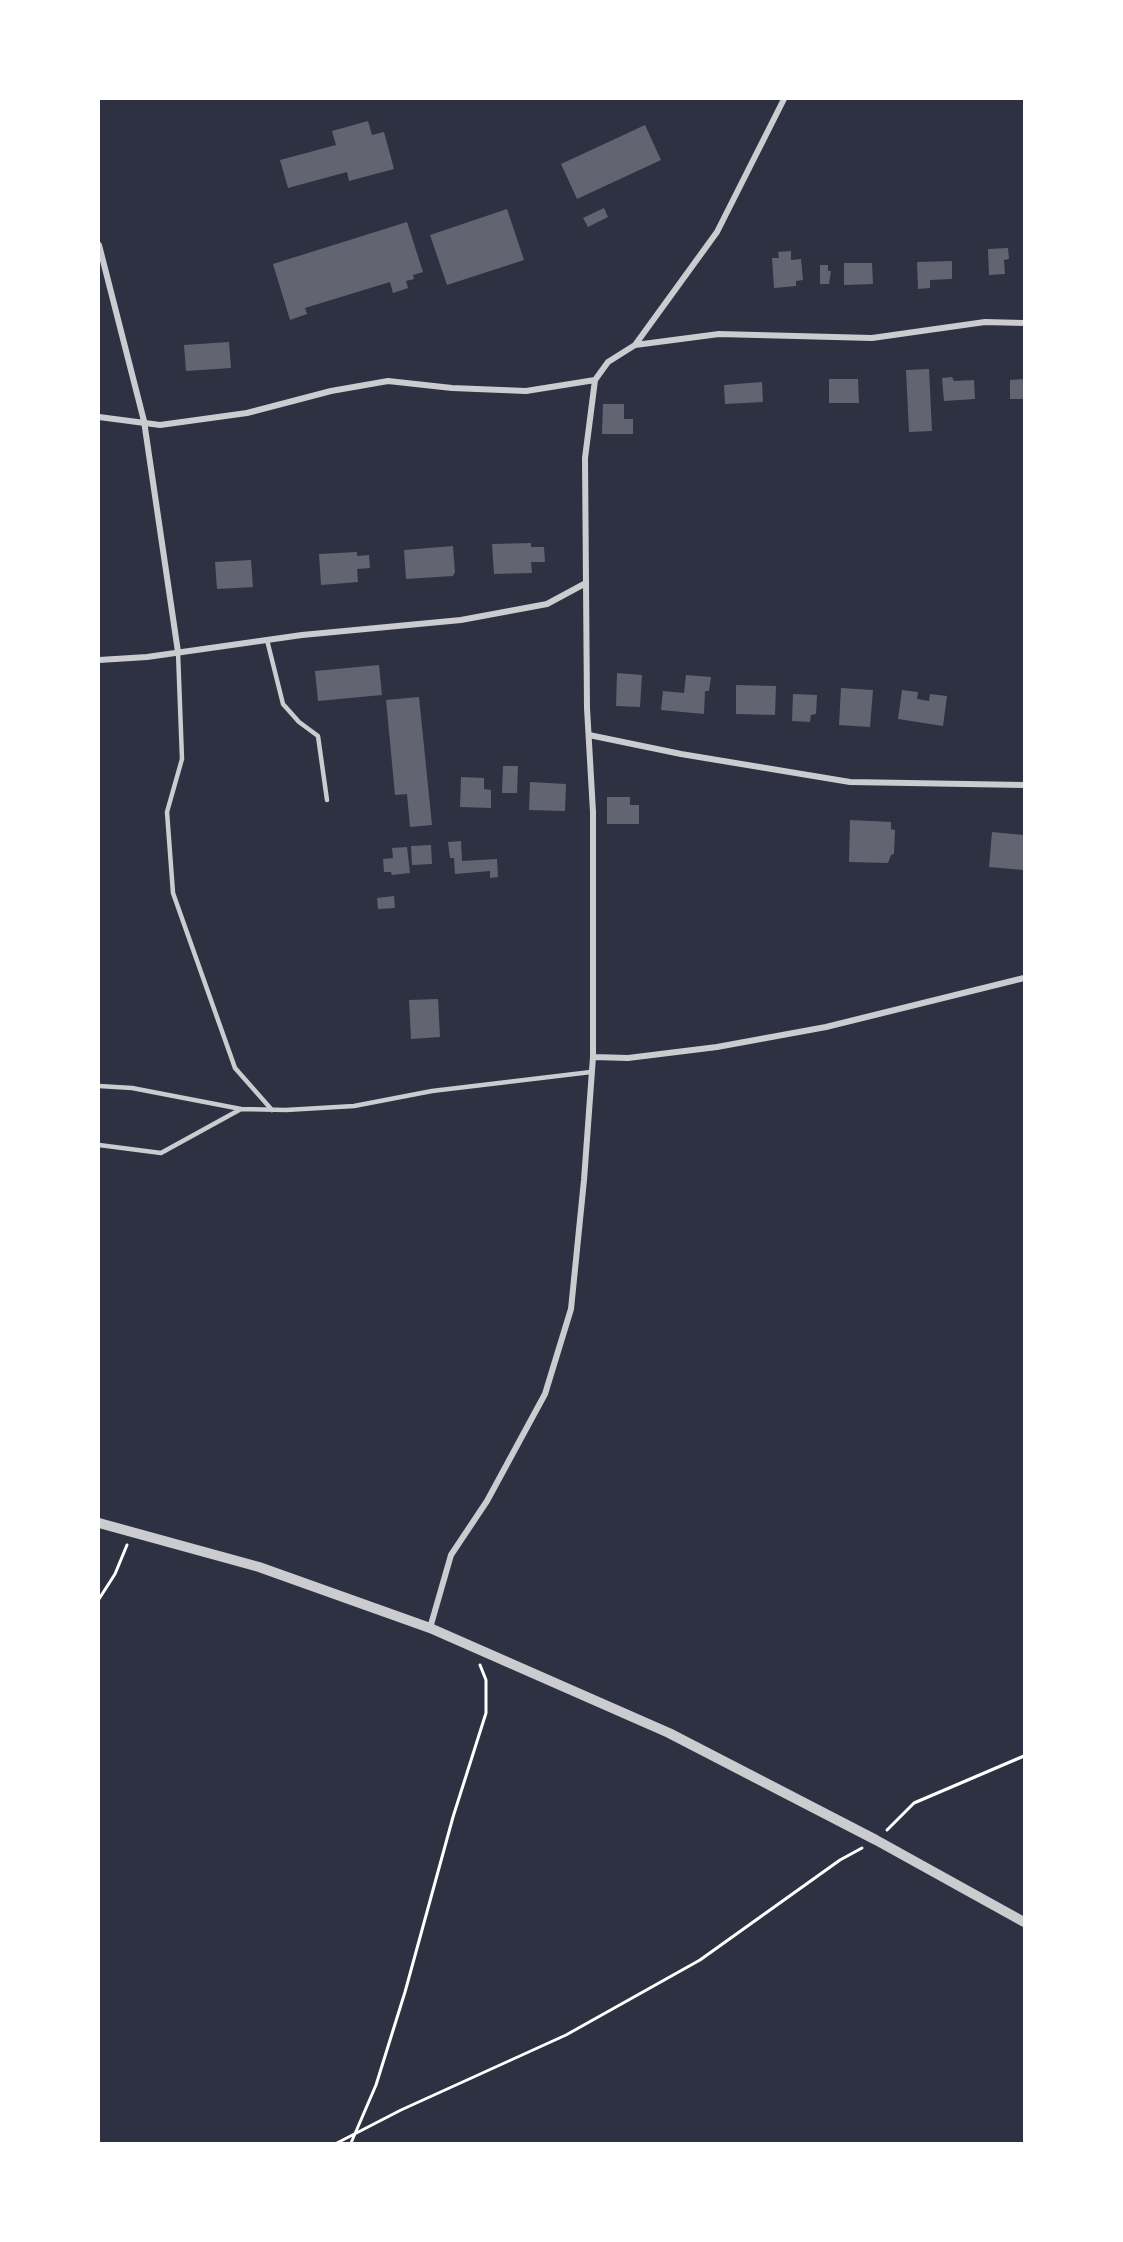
<!DOCTYPE html>
<style>
body{margin:0}
#map{position:relative;width:1123px;height:2242px;overflow:hidden;background:#2d3142;font-family:"Times New Roman",serif}
canvas{display:block}
.frame{position:absolute;inset:0;border:100px solid #fff;pointer-events:none}
</style>
<div id="map">
<canvas width="1123" height="2242"></canvas>
<div class="frame"></div>
</div>
<script>
const context = document.querySelector('canvas').getContext('2d');
context.lineJoin = 'round';
function paint(path, color) {
  context.fillStyle = color;
  context.fill(path, 'evenodd');
}
function toPath(rows) {
  const path = new Path2D();
  for (const r of rows) {
    path.moveTo(r[0], r[1]);
    for (let i = 2; i < r.length; i += 2) path.lineTo(r[i], r[i + 1]);
  }
  return path;
}
function strokePath(path, color, width, dash) {
  context.strokeStyle = color;
  context.lineWidth = width;
  context.lineCap = dash ? 'butt' : 'round';
  context.setLineDash(dash || []);
  context.stroke(path);
}
paint(toPath([
 [368,121,372,135,384,132,394,169,349,181,347,172,288,188,280,160,336,145,332,131],
 [645,125,661,160,577,199,561,164],
 [604,208,608,217,588,227,583,218],
 [507,209,524,260,447,285,430,235],
 [407,222,423,272,413,275,414,279,406,281,408,288,393,293,390,282,305,308,307,314,290,320,273,264],
 [1008,248,1009,259,1004,260,1005,274,989,275,988,249],
 [791,251,791,260,801,259,803,280,796,281,796,286,774,288,772,258,779,258,778,252],
 [952,261,952,279,930,280,930,288,918,289,917,262],
 [844,263,872,263,873,284,844,285],
 [820,265,828,265,828,271,831,271,829,284,820,284],
 [229,342,231,368,186,371,184,345],
 [929,369,932,431,909,432,906,370],
 [952,377,954,381,974,380,975,399,944,401,942,378],
 [829,379,858,379,859,403,829,403],
 [1024,379,1024,399,1010,399,1010,380],
 [762,382,763,402,725,404,724,385],
 [603,404,624,404,624,419,633,419,633,434,602,434],
 [531,543,531,547,544,547,545,562,531,562,532,573,494,574,492,544],
 [453,546,455,572,453,576,406,579,404,550],
 [357,552,357,556,369,555,370,568,357,569,358,582,321,585,319,554],
 [251,560,253,587,217,589,215,562],
 [379,665,382,695,318,701,315,671],
 [617,673,642,675,640,707,616,706],
 [686,675,711,677,709,691,705,691,704,714,661,710,663,691,684,693],
 [736,685,776,686,775,715,736,714],
 [841,688,873,690,870,727,839,725],
 [902,690,918,692,917,699,929,701,930,694,947,696,943,726,898,719],
 [793,694,817,695,816,714,811,715,810,722,792,721],
 [419,697,432,825,410,827,407,794,395,795,386,700],
 [503,766,518,766,517,793,502,793],
 [461,777,484,778,484,789,491,790,491,808,460,807],
 [530,782,566,784,565,811,529,810],
 [607,797,630,797,630,805,639,805,639,824,607,824],
 [850,820,891,822,891,829,895,830,894,854,891,855,888,863,849,862],
 [992,832,1024,835,1024,870,989,867],
 [461,841,462,861,497,859,498,877,490,878,490,871,455,874,454,858,450,858,448,842],
 [431,845,432,864,412,865,411,846],
 [407,847,410,873,392,875,391,872,384,872,383,859,393,858,392,848],
 [394,896,395,908,378,909,377,898],
 [438,999,440,1037,411,1039,409,1000]
]), '#626471');
strokePath(toPath([
 [99,1599,115,1574,127,1545],
 [887,1830,914,1803,1024,1756],
 [337,2143,401,2110,566,2035,700,1960,840,1860,862,1848],
 [351,2143,376,2085,405,1992,453,1817,486,1713,486,1680,480,1665]
]), '#fff', 3);
strokePath(toPath([
 [267,640,283,704,299,722,318,736,327,800],
 [178,652,182,759,167,812,173,893,235,1068,272,1110],
 [99,1086,132,1088,241,1109],
 [99,1145,161,1153,241,1109,286,1110,354,1106,432,1091,591,1072]
]), '#caccd0', 4.5);
strokePath(toPath([
 [99,245,144,421,178,652],
 [635,345,717,232,784,99],
 [99,417,160,425,247,413,331,391,388,381,452,388,526,391,595,380,608,362,635,345,719,334,872,338,985,322,1024,323],
 [99,660,147,657,302,635,461,620,547,604,586,583],
 [589,735,681,754,850,782,1024,785],
 [593,1057,628,1058,717,1047,826,1027,1024,978],
 [430,1628,451,1555,487,1501,545,1394,571,1309,584,1180,593,1057,593,812,587,708,585,458,595,380]
]), '#caccd0', 6);
strokePath(toPath([
 [99,1523,259,1567,430,1628,669,1733,876,1840,1024,1922]
]), '#caccd0', 10);
</script>
